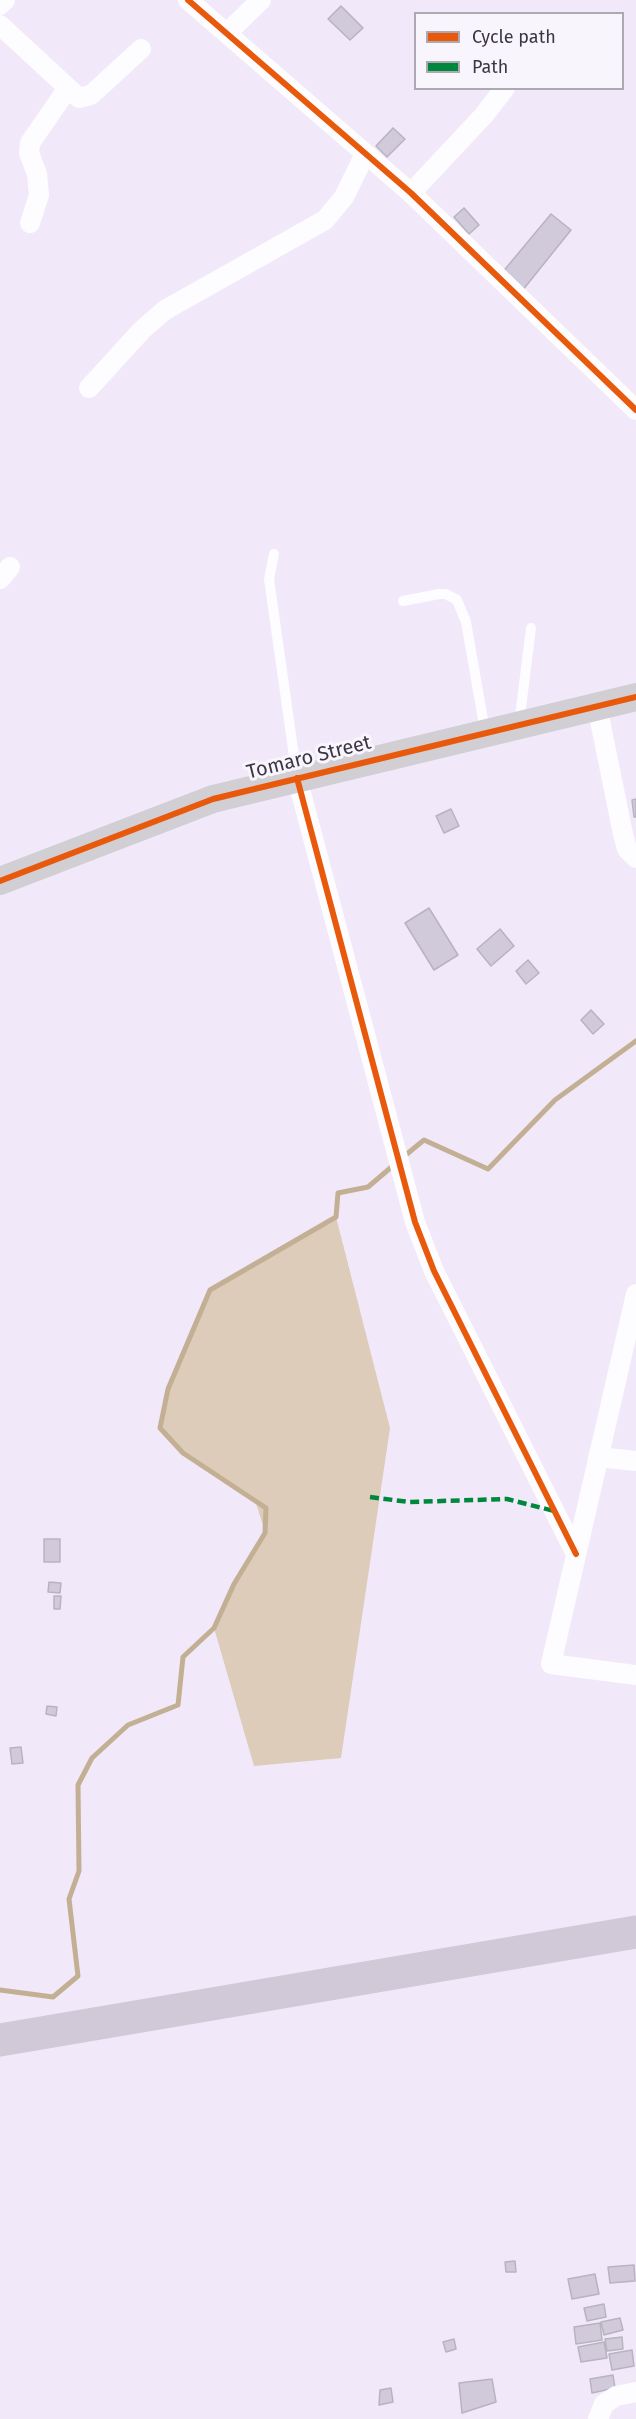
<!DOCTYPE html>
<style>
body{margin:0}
#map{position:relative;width:636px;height:2419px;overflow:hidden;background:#f1e9f9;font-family:"Fira Sans",sans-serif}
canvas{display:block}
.legend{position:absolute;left:414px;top:12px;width:210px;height:78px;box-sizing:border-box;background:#f8f5fc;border:2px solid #ada9b2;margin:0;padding:8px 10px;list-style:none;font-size:18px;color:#3c3643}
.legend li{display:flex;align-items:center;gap:12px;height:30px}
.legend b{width:30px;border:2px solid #ada9b2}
</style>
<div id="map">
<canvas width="636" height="2419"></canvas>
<ul class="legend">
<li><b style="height:8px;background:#e8590c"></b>Cycle path</li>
<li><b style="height:8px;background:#00873e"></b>Path</li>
</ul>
</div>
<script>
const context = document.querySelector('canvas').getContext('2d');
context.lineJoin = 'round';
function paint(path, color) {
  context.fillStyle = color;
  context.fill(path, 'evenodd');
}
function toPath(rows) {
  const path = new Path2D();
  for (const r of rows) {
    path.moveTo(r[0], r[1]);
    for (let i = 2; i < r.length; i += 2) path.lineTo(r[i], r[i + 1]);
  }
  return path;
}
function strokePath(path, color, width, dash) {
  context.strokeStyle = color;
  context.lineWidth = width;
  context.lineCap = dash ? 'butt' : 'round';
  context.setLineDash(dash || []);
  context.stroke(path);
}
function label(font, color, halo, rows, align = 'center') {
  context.font = font + ' "Fira Sans",sans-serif';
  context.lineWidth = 6;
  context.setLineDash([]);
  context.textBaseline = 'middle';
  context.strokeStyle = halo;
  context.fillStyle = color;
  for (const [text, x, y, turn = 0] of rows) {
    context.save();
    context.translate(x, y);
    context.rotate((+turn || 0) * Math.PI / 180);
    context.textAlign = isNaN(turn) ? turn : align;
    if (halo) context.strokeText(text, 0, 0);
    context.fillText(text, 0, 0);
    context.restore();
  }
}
paint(toPath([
 [336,1217,390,1428,341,1758,254,1766,214,1628,234,1584,265,1532,255,1500,183,1453,160,1428,168,1389,210,1290]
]), '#ddccb9');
strokePath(toPath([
 [402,1158,424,1140,488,1169,555,1100,636,1041],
 [0,1990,53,1997,78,1976,69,1899,79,1871,78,1785,92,1758,128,1725,178,1705,183,1657,214,1628,234,1584,265,1533,266,1508,183,1453,160,1428,168,1389,210,1290,336,1217,338,1193,368,1187,395,1164]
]), '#c3b094', 5);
const building = toPath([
 [341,6,363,28,350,40,328,19,341,6],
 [393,128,405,139,387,157,376,146,393,128],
 [464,208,479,225,469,234,454,217,464,208],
 [551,214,571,230,522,291,501,274,551,214],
 [636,799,636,817,634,817,632,800,636,799],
 [451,809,459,826,444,833,436,816,451,809],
 [429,908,458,955,434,970,405,923,429,908],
 [500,929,514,946,491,966,477,949,500,929],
 [528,960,539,973,526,984,516,971,528,960],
 [591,1010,604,1024,593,1034,581,1020,591,1010],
 [44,1539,60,1539,60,1562,44,1562,44,1539],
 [49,1582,61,1583,60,1593,48,1592,49,1582],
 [54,1596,61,1596,60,1609,54,1609,54,1596],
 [47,1706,57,1707,56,1716,46,1714,47,1706],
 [21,1747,23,1763,12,1764,10,1748,21,1747],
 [515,2261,516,2272,506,2272,505,2262,515,2261],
 [634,2265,635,2281,610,2283,608,2267,634,2265],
 [595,2274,599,2294,572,2299,568,2279,595,2274],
 [604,2304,606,2317,587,2321,584,2308,604,2304],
 [620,2318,623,2330,604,2335,601,2322,620,2318],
 [600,2323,602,2340,576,2344,574,2327,600,2323],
 [622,2337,623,2349,607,2351,605,2339,622,2337],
 [454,2339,456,2349,446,2352,443,2342,454,2339],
 [604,2342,607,2358,581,2362,578,2347,604,2342],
 [632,2350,634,2366,612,2370,609,2354,632,2350],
 [613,2375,615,2388,592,2393,590,2379,613,2375],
 [492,2379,496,2402,462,2413,459,2383,492,2379],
 [391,2388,393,2402,379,2405,380,2390,391,2388]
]);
paint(building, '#d1cada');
strokePath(building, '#b9b3c0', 1.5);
strokePath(toPath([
 [274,554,269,579,297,777],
 [403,601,439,594,446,594,457,600,466,622,485,731],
 [519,724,531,628]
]), '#fdfcfe', 10);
strokePath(toPath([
 [188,0,411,193,636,410],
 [0,5,5,0],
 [0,25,79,98,91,95,141,49],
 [227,33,261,0],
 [411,193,484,115,505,88],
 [30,223,39,195,37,174,29,153,30,143,68,88],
 [89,388,142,330,165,310,325,220,344,197,365,154],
 [0,579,10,567],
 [597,706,623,834,627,849,636,858],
 [297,778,415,1222,434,1271,576,1554],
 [636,1294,551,1664,636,1675],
 [598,1457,636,1461],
 [598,2419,604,2404,616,2396,636,2392]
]), '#fdfcfe', 20);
strokePath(toPath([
 [0,881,213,799,636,697]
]), '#d1ced4', 28);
strokePath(toPath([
 [0,2040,636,1932]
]), '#d1c9d8', 33);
strokePath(toPath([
 [370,1497,409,1502,507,1499,554,1511]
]), '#00873e', 4.5, [9, 4.5]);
strokePath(toPath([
 [188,0,411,193,636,410],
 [297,778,415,1222,434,1271,576,1554],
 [0,881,213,799,636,697]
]), '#e8590c', 6);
label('20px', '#3c3643', '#f8f5fc', [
 ["Tomaro Street",309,758,-14]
]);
</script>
